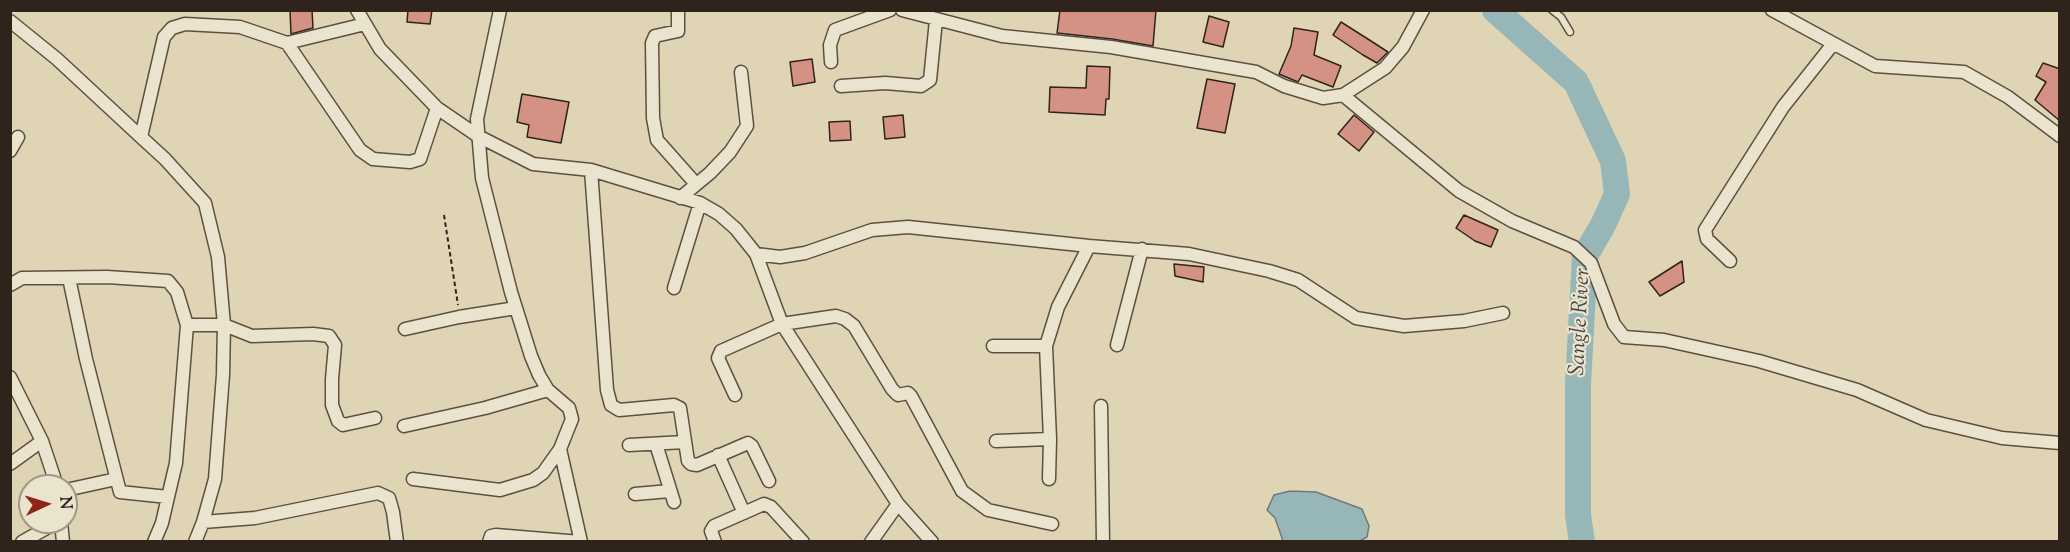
<!DOCTYPE html>
<style>
body{margin:0}
#map{position:relative;width:2070px;height:552px;overflow:hidden;background:#dfd5b5;font-family:"Sorts Mill Goudy",serif}
canvas{display:block}
.frame{position:absolute;inset:0;border:12px solid #30231b;pointer-events:none}
.north{position:absolute;left:18px;top:474px;width:60px;height:60px;box-sizing:border-box;background:#eae4cf;border:2px solid #a09787;border-radius:50%;rotate:86deg;font-size:16px;font-weight:700;line-height:24px;text-align:center;color:#30231b}
.north::after{content:'';display:block;margin:auto;width:21px;height:27px;background:#8f2418;clip-path:polygon(50% 0,100% 100%,50% 72%,0 100%)}
</style>
<div id="map">
<canvas width="2070" height="552"></canvas>
<div class="frame"></div>
<div class="north">N</div>
</div>
<script>
const context = document.querySelector('canvas').getContext('2d');
context.lineJoin = 'round';
function paint(path, color) {
  context.fillStyle = color;
  context.fill(path, 'evenodd');
}
function toPath(rows) {
  const path = new Path2D();
  for (const r of rows) {
    path.moveTo(r[0], r[1]);
    for (let i = 2; i < r.length; i += 2) path.lineTo(r[i], r[i + 1]);
  }
  return path;
}
function strokePath(path, color, width, dash) {
  context.strokeStyle = color;
  context.lineWidth = width;
  context.lineCap = dash ? 'butt' : 'round';
  context.setLineDash(dash || []);
  context.stroke(path);
}
function label(font, color, halo, rows, align = 'center') {
  context.font = font + ' "Sorts Mill Goudy",serif';
  context.lineWidth = 4.5;
  context.setLineDash([]);
  context.textBaseline = 'middle';
  context.strokeStyle = halo;
  context.fillStyle = color;
  for (const [text, x, y, turn = 0] of rows) {
    context.save();
    context.translate(x, y);
    context.rotate((+turn || 0) * Math.PI / 180);
    context.textAlign = isNaN(turn) ? turn : align;
    if (halo) context.strokeText(text, 0, 0);
    context.fillText(text, 0, 0);
    context.restore();
  }
}
const water = toPath([
 [1290,491,1316,492,1362,509,1369,526,1367,537,1358,542,1283,541,1275,518,1267,510,1274,495,1290,491]
]);
paint(water, '#97b6b7');
strokePath(water, '#6e7b79', 1.5);
strokePath(toPath([
 [1495,10,1576,82,1613,161,1617,194,1603,225,1585,256,1578,384,1578,515,1582,542]
]), '#97b6b7', 26);
const building = toPath([
 [290,10,312,10,313,28,291,34,290,10],
 [408,10,432,10,430,24,407,22,408,10],
 [1060,10,1156,10,1153,46,1112,39,1057,33,1060,10],
 [1209,16,1229,22,1223,47,1203,42,1209,16],
 [1341,22,1371,41,1388,52,1377,63,1363,55,1333,35,1341,22],
 [1294,28,1318,32,1314,55,1341,66,1333,87,1302,75,1298,82,1279,74,1291,46,1294,28],
 [812,59,815,82,793,86,790,62,812,59],
 [2043,63,2060,69,2060,121,2035,100,2046,82,2036,76,2043,63],
 [1087,66,1110,67,1109,99,1106,99,1105,115,1049,112,1050,87,1086,88,1087,66],
 [1207,79,1235,84,1225,133,1197,128,1207,79],
 [522,94,569,102,561,143,527,137,529,125,517,122,522,94],
 [903,115,905,137,885,139,883,117,903,115],
 [1354,115,1374,132,1359,151,1338,134,1354,115],
 [850,121,851,140,830,141,829,122,850,121],
 [1464,215,1498,230,1491,247,1475,241,1456,228,1464,215],
 [1682,261,1684,282,1660,296,1649,282,1682,261],
 [1174,264,1204,267,1203,282,1175,276,1174,264]
]);
paint(building, '#d49284');
strokePath(building, '#30231b', 1.5);
const lane = toPath([
 [1552,10,1561,17,1570,32]
]);
const street = toPath([
 [357,10,380,49,437,108,478,136,533,164,591,170,700,203,719,214,736,229,756,254,782,324,898,504,932,542],
 [500,10,477,119,482,178,511,292,531,356,539,375,548,390,569,408,572,419,560,449,581,542],
 [678,10,678,31,655,36,652,43,653,118,657,140,696,184],
 [902,10,1002,36,1111,47,1256,72,1284,86,1323,98,1343,95,1385,68,1403,47,1423,10],
 [1772,10,1875,66,1964,72,2008,97,2060,136],
 [10,21,57,59,141,137,165,159,205,203,218,257,224,325,252,336,313,334,329,336,335,345,332,379,332,405,338,421,343,425,375,418],
 [287,43,360,150,373,159,410,162,420,159,437,108],
 [831,62,830,45,835,30,890,10],
 [841,86,885,83,921,86,930,80,936,20],
 [1343,95,1459,191,1512,221,1574,247,1591,263,1614,324,1624,337,1664,340,1759,361,1857,390,1926,420,2002,438,2060,443],
 [141,137,164,37,172,28,185,24,240,27,287,43,365,24],
 [10,151,18,137],
 [591,170,607,390,611,405,619,410,674,405,680,408,688,461,691,464,697,465,748,443,752,446,769,481],
 [680,198,710,173,730,152,747,126,741,72],
 [756,254,780,257,805,253,872,230,908,227,1089,246,1189,254,1269,271,1298,280,1356,318,1404,326,1464,321,1503,313],
 [1730,261,1707,239,1705,230,1783,107,1833,44],
 [69,278,86,359,120,492,168,497,162,523,154,542],
 [10,285,22,278,107,277,168,281,177,292,187,325,224,325,223,375,215,479,203,522,195,542],
 [674,288,700,203],
 [405,329,459,317,516,308],
 [1117,345,1142,249],
 [993,346,1046,346],
 [10,377,42,441,57,486],
 [735,395,718,358,721,351,782,324,836,316,845,319,854,326,892,389,898,395,908,393,911,396,962,491,988,510,1052,524],
 [1101,406,1103,542],
 [404,426,485,408,548,390],
 [996,441,1050,439],
 [656,444,674,502],
 [629,445,685,442],
 [718,455,744,513],
 [10,464,42,441],
 [413,479,500,490,533,480,543,473,560,449],
 [1049,479,1050,439,1046,346,1058,307,1089,246],
 [66,490,116,479],
 [635,494,670,491],
 [168,497,176,463,187,325],
 [61,522,63,542],
 [203,522,255,518,378,493,389,498,393,512,397,542],
 [22,542,57,522],
 [489,542,491,536,496,535,580,542],
 [715,542,711,531,714,526,764,504,771,507,803,542],
 [871,542,898,504]
]);
strokePath(lane, '#5c5042', 9);
strokePath(street, '#5c5042', 15);
strokePath(toPath([
 [444,215,458,305]
]), '#30231b', 2, [4.5, 3]);
strokePath(lane, '#eae4cf', 6);
strokePath(street, '#eae4cf', 12);
label('italic 22px', '#4a4842', '#eae4cf', [
 ["Sangle River",1582,322,-87]
]);
</script>
